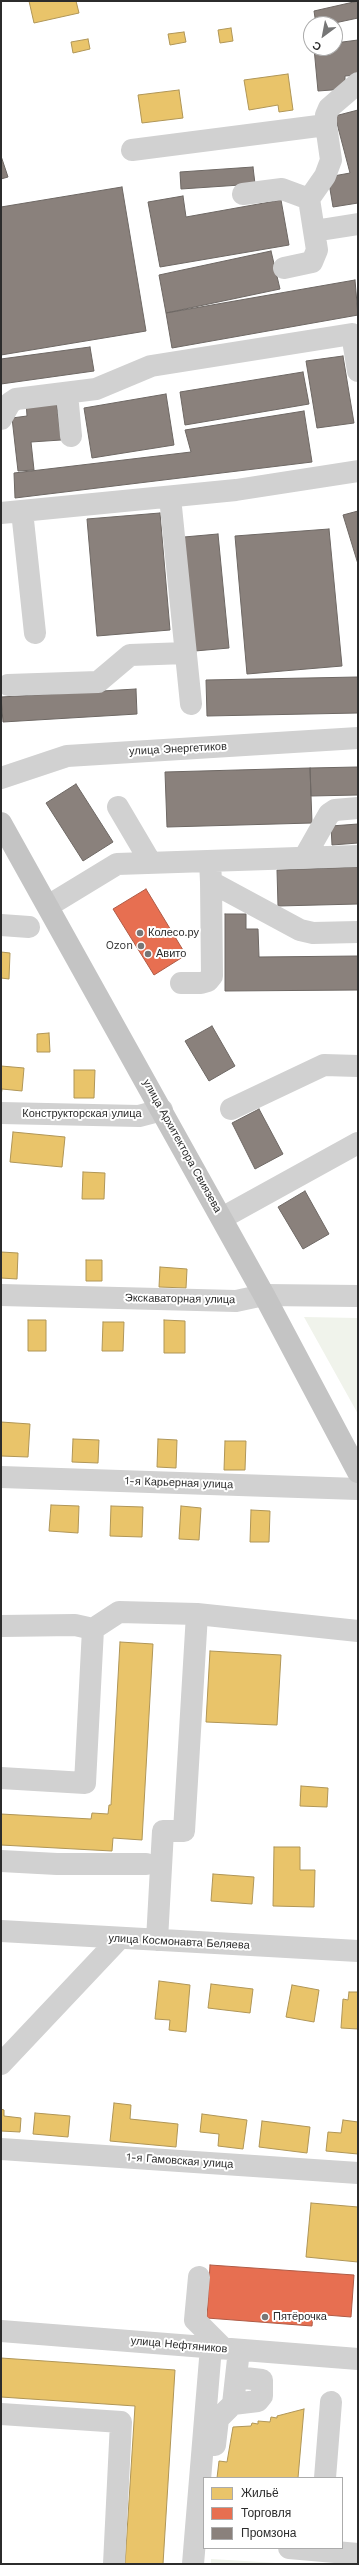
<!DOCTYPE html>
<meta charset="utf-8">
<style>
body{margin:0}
#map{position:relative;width:359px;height:2565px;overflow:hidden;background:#fff;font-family:"Work Sans",sans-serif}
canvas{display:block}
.frame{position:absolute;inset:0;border:2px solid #2c2c2c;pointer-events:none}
.legend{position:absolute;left:203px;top:2477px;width:140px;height:72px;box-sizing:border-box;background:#fff;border:1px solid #ababab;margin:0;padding:5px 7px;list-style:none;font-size:12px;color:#2c2c2c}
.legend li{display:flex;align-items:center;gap:8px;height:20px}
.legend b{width:20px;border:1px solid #ababab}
.north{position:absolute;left:303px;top:16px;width:40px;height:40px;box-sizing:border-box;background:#fff;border:1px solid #ababab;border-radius:50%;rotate:212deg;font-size:11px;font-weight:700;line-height:16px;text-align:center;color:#2c2c2c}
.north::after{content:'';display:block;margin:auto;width:14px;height:18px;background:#767676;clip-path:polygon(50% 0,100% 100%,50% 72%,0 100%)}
</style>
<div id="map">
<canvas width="359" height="2565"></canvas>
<div class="frame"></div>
<ul class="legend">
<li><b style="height:11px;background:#e9c46a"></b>Жильё</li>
<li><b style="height:11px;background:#e76f51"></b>Торговля</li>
<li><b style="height:11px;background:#8a817c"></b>Промзона</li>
</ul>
<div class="north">С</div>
</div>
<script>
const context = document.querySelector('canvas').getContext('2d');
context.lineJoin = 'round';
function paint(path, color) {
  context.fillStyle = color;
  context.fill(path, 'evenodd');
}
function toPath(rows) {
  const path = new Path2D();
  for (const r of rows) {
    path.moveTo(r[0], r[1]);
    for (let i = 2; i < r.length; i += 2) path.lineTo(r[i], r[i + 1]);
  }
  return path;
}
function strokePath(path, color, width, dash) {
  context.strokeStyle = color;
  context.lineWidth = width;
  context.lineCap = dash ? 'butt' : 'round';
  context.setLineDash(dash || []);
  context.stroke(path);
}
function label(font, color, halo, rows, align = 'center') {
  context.font = font + ' "Work Sans",sans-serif';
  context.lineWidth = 4;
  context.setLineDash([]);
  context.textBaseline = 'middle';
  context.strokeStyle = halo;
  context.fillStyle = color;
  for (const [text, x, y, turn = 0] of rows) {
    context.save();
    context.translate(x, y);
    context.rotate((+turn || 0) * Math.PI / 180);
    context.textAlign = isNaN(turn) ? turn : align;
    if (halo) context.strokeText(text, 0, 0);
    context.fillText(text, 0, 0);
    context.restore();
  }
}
paint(toPath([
 [304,1317,358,1318,358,1414],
 [211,2559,261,2562,291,2564,211,2564]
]), '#f0f3eb');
const homes = toPath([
 [29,1,76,1,79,13,34,23,29,1],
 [231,28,233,41,220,43,218,30,231,28],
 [184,32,186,42,170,45,168,34,184,32],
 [88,39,90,49,73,53,71,42,88,39],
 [288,74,293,110,279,112,278,105,249,110,244,80,288,74],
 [179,90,183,118,142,123,138,95,179,90],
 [1,952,10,953,9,979,1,978,1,952],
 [49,1033,50,1052,37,1052,37,1034,49,1033],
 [1,1066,24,1068,22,1091,2,1089,1,1096,1,1066],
 [74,1070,95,1070,94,1098,74,1098,74,1070],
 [13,1132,65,1137,62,1167,10,1162,13,1132],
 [83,1172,105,1173,104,1199,82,1199,83,1172],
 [1,1252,18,1253,17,1279,1,1278,1,1252],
 [86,1260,102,1260,102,1281,86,1281,86,1260],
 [160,1267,187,1269,186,1288,159,1287,160,1267],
 [28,1320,46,1320,46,1351,28,1351,28,1320],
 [164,1320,185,1321,185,1353,164,1353,164,1320],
 [103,1322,124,1322,123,1351,102,1351,103,1322],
 [1,1422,30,1424,28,1457,1,1456,1,1422],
 [73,1439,99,1440,98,1463,72,1462,73,1439],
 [158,1439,177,1440,176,1468,157,1467,158,1439],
 [225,1441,246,1441,245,1470,224,1470,225,1441],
 [51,1505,79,1506,78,1533,49,1531,51,1505],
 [111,1506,143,1507,142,1537,110,1536,111,1506],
 [181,1506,201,1508,199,1540,179,1539,181,1506],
 [251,1510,270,1511,269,1542,250,1542,251,1510],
 [120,1642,153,1644,142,1840,113,1838,112,1851,1,1845,1,1814,91,1819,92,1813,108,1814,109,1805,111,1805,120,1642],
 [210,1651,281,1655,277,1725,206,1722,210,1651],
 [301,1786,328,1788,327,1807,300,1806,301,1786],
 [274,1847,300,1847,300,1870,315,1870,314,1907,273,1906,274,1847],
 [213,1874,254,1877,252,1904,211,1901,213,1874],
 [159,1981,190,1985,186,2032,169,2030,170,2020,155,2019,159,1981],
 [211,1984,253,1989,250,2013,208,2008,211,1984],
 [292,1985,319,1990,314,2022,286,2017,292,1985],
 [349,1992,358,1992,358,2029,341,2028,343,1999,348,2000,349,1992],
 [114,2103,131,2105,130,2119,178,2124,176,2147,110,2141,114,2103],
 [1,2109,4,2110,4,2116,21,2118,20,2132,1,2131,1,2109],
 [35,2113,70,2116,68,2137,33,2134,35,2113],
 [202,2114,247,2120,243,2149,218,2146,219,2134,200,2132,202,2114],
 [343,2120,358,2122,358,2154,326,2151,328,2132,341,2133,343,2120],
 [262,2121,310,2127,307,2153,259,2147,262,2121],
 [311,2203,358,2207,358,2262,306,2257,311,2203],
 [1,2358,175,2370,163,2564,125,2564,135,2406,1,2397,1,2358],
 [304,2409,298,2478,217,2478,219,2461,227,2462,233,2427,251,2426,252,2423,258,2424,258,2421,270,2422,271,2417,277,2418,277,2416,304,2409]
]);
paint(homes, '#e9c46a');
strokePath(homes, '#b09657', 1);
const shops = toPath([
 [146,889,186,955,154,975,113,909,146,889],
 [210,2265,354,2275,351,2317,313,2314,312,2326,207,2318,210,2265]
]);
paint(shops, '#e76f51');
strokePath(shops, '#af5b46', 1);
const industry = toPath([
 [358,1,358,18,330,24,316,24,314,11,358,1],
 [358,40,358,75,345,76,345,89,318,91,314,48,335,48,335,43,358,40],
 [358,110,358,203,333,207,328,177,350,173,335,116,358,110],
 [1,156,8,177,1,179,1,156],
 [253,167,255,184,181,189,180,172,253,167],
 [122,187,146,331,1,355,1,207,122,187],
 [183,196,186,217,281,200,289,245,160,267,148,202,183,196],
 [271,251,280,289,166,313,159,275,271,251],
 [355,280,358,315,172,348,166,313,355,280],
 [90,347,94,371,1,384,1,359,90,347],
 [343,356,354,423,317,428,306,361,343,356],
 [303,372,309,404,185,425,180,392,303,372],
 [166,394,174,445,92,458,84,408,166,394],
 [56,398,61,440,31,442,34,470,18,471,12,418,27,416,26,402,56,398],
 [304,411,312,462,15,498,14,473,191,452,185,430,304,411],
 [358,511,358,564,343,515,358,511],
 [160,513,170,630,97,636,87,519,160,513],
 [329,529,342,666,247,674,235,536,329,529],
 [218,534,229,648,195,651,184,537,218,534],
 [358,677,358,713,207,716,206,680,358,677],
 [136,689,137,714,3,722,1,697,136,689],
 [358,767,358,795,311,796,310,768,358,767],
 [310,768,312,823,167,827,165,772,310,768],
 [76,784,113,842,83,861,46,803,76,784],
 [358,824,358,843,332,845,331,826,358,824],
 [358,867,358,904,278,906,277,870,358,867],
 [225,914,246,914,246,929,258,929,259,957,358,956,358,990,225,991,225,914],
 [212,1026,235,1066,209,1081,185,1041,212,1026],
 [259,1109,283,1154,255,1169,232,1123,259,1109],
 [305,1191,329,1234,303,1249,278,1207,305,1191]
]);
paint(industry, '#8a817c');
strokePath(industry, '#6e6864', 1);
strokePath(toPath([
 [132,150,326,125],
 [243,194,282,189,309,199,314,231,358,224],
 [309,199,325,176,331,160,326,125,326,115,329,108,358,83],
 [284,268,312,262,317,250,314,231],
 [67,393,71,436],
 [1,419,10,403,16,399,96,389,151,366,352,334,358,371],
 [170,497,191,704],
 [22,511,35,633],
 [1,513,236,490,358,471],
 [8,685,98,682,130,655,186,653],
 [1,778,67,756,358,738],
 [118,807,151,863],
 [304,858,329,814,335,810,358,808],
 [210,861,211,882,300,930,313,933,358,932],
 [48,906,117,864,358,856],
 [1,925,29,927],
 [181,983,201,983,208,981,212,976,211,882],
 [231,1109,324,1065,358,1066],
 [1,1113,139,1116,162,1110],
 [222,1218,358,1143],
 [1,1295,236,1301,264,1295,358,1296],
 [1,1477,358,1489],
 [1,1626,75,1625,93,1629,119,1612,197,1614,358,1631],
 [1,1778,85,1783,93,1629],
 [1,1861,57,1864,146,1864],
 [1,1931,358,1951],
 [157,1940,163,1831,184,1831,197,1614],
 [1,2064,119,1939],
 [1,2149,358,2173],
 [199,2277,195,2320,223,2348],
 [1,2331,358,2359],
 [233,2404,258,2401,262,2396,262,2380,236,2377],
 [1,2414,121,2422,114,2564],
 [215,2445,218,2419,233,2404,239,2350],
 [325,2478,331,2402],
 [289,2548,358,2554],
 [193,2564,211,2347]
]), '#d1d1d1', 22);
strokePath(toPath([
 [1,823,264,1295,358,1472]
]), '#c4c4c4', 22);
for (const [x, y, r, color] of [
 [140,933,4,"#767676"],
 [141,946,4,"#767676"],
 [148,954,4,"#767676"],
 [265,2317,4,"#767676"]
]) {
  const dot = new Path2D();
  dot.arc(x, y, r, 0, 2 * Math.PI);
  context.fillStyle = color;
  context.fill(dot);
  strokePath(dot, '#fff', 1.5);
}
label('11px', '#2c2c2c', '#fff', [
 ["улица Энергетиков",178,749,-3],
 ["Конструкторская улица",82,1114],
 ["улица Архитектора Свиязева",182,1146,61],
 ["Экскаваторная улица",180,1299,1],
 ["1-я Карьерная улица",179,1483,2],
 ["улица Космонавта Беляева",179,1942,3],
 ["1-я Гамовская улица",180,2161,4],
 ["улица Нефтяников",179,2345,5]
]);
label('11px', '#2c2c2c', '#fff', [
 ["Колесо.ру",148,933],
 ["Ozon",133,946,"right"],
 ["Авито",156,954],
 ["Пятёрочка",273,2317]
], 'left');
</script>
